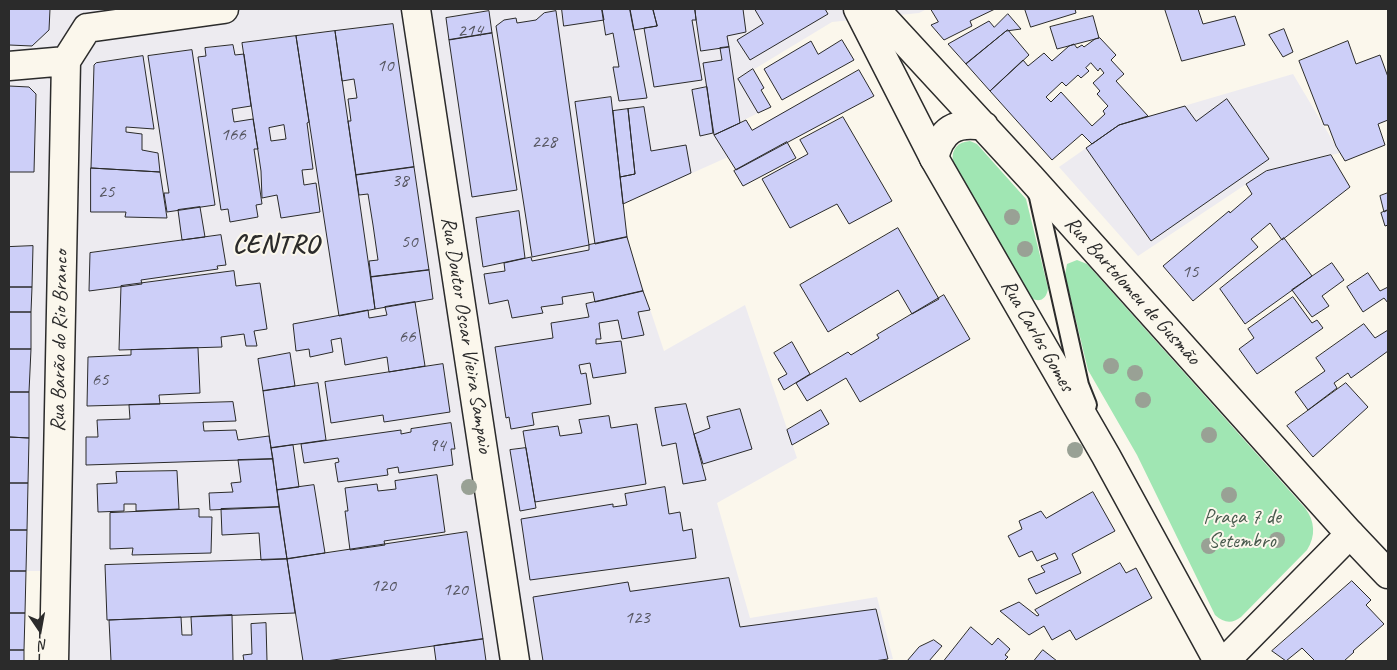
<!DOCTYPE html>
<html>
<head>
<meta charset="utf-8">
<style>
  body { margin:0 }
  #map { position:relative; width:1397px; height:670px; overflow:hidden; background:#fbf7ec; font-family:Caveat,sans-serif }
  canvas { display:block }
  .frame { position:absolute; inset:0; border:10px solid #2b2b2b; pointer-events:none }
  .north { position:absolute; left:15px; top:605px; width:50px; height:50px; -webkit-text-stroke:4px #fbf7ec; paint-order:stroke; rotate:168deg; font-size:14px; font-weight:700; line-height:20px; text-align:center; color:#2b2b2b }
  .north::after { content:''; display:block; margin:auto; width:18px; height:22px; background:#2b2b2b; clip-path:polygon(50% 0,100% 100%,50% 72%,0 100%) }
</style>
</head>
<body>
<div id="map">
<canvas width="1397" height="670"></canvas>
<div class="frame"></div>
<div class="north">N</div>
</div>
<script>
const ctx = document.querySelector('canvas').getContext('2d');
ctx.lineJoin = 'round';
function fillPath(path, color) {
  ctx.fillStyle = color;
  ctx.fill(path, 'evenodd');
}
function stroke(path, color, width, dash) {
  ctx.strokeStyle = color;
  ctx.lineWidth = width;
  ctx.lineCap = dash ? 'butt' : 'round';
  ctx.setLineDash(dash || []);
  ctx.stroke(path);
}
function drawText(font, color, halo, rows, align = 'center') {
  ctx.font = font + ' Caveat,sans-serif';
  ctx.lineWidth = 4;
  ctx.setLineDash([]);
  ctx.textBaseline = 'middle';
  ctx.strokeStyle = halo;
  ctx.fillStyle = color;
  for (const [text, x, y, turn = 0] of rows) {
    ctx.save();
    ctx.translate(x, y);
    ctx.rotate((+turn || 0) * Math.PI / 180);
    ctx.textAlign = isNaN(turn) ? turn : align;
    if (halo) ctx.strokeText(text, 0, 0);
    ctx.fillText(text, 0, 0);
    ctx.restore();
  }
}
const built = new Path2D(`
  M9,9H927L919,13L832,22L738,79L758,113L714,135L728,157L623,204L628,243L664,351L745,305L797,458L717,503L750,618L877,597L893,659L874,661H53L55,571H9Z
  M1293,74L1340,153L1266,171L1138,256L1059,167L1119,125Z`);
const green = new Path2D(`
  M970,141L977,144L1026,199L1048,288C1047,299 1039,304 1030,297L953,161C951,149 958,142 970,141Z
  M1077,260L1087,264L1305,508C1315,521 1316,536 1307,550L1241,617C1232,624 1224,623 1215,615L1137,455L1088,370L1065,275L1067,264Z`);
const building = new Path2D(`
  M9,9H50L49,30L32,46L9,45Z
  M562,9H602L604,20L564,26Z
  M602,9H630L647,98L619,101L613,67H619L613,33L606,35Z
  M630,9H653L657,26L634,30Z
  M653,9H695L696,20H692L702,80L654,87L644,28L657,26Z
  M695,9H743L746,32L727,36L729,47L701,51Z
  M755,9H825L828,14L750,60L737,40L763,24Z
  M931,9H995L970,21L972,26L944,40L931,25L938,22Z
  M1025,9H1075L1076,13L1031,27Z
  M1165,9H1198L1203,24L1235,16L1245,45L1182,61Z
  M489,11L492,33L449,40L446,18Z
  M556,11L589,245L532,257L496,26L504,20L516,18L517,23L536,20L544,13Z
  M1008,14L1021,29L1006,31L966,64L948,44L989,21L994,27Z
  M1093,16L1099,38L1057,49L1050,27Z
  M393,24L414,167L356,175L348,121H351L348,99L357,98L354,79L342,81L335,31Z
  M1284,29L1293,52L1283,57L1269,35Z
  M1008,30L1029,55L990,91L966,64Z
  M335,31L375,309L339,316L296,36Z
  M492,33L517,190L472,197L449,40Z
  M296,36L309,122L307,123L313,169L302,170L304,185L316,183L320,212L281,218L277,195L262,198L261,171L242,43ZM284,125L286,139L271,141L269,128Z
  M1100,38L1116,55L1111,60L1124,74L1116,81L1148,116L1119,125L1092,144L1082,134L1052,160L990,91L1023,60L1028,66L1044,53L1052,61L1069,46L1074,44L1077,48L1082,45L1084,47L1095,39ZM1091,63L1098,71L1100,68L1104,73L1093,83L1100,91L1097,94L1108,106L1103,111L1105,114L1092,126L1061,92L1051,102L1046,97L1062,82L1066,86L1078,75L1081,78L1089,71L1086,68Z
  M842,40L854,60L782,100L764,69L811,41L818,54Z
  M1348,41L1356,64L1380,55L1388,77V120L1378,124L1385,145L1345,161L1336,146L1328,125H1324L1299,61Z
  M233,45L235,55L244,54L251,106L232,109L234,122L253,119L258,149H254L262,204L256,205L258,217L230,222L228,209L221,210L198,57L206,56L205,48Z
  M729,47L740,123L714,135L703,63L722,60L720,48Z
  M192,50L215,205L167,212L164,193H169L148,56Z
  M143,56L154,129L126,127V132L142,134V150L158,153L160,172L91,168L94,65L96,63Z
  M753,69L764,88L761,90L771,107L758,113L738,79Z
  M859,70L874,96L736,170L714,135L746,120L752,130Z
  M9,86L29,87L36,94L34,172H9Z
  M707,87L713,133L700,136L692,90Z
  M611,97L627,237L595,244L575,102Z
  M1227,99L1269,159L1151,241L1086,148L1119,125L1185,106L1196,121Z
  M644,107L651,151L686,145L691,173L623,204L620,177L635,174L628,109Z
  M628,109L635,174L620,177L613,111Z
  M843,117L892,201L849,224L837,204L790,228L762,179L808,154L800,140Z
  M787,142L796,158L743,186L734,171Z
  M1331,155L1350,187L1282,240L1270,223L1251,239L1258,247L1193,301L1163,266L1229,211L1230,213L1252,194L1246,184L1266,171Z
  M414,167L429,270L371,277L369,261L378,260L373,225L368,194L359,195L356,175Z
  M91,168L160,172L167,218L125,217L126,212H91Z
  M1388,193V210L1384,212L1380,196Z
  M200,207L205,237L182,240L178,210Z
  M1388,210V225L1385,226L1381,213Z
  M519,211L525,258L483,267L476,218Z
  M898,228L939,299L912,314L898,290L828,332L800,285Z
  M221,235L226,265L217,266L218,269L141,280L142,284L89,291L90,253Z
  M627,237L643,291L595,302L593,292L562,297L563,304L541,307L543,313L512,318L508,300L489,304L484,274L505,271L504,263L531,257L532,261L589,250V245Z
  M1284,238L1312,276L1245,324L1220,289Z
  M33,246L32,287H9V247Z
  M1332,263L1344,280L1322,296L1329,306L1312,317L1292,290Z
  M429,270L433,299L375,309L371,277Z
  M234,271L236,286L260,283L267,329L254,331L257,346H246L244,334L221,337L222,347L119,350L121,286Z
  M1368,273L1380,291L1388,287V303L1384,298L1363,312L1347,287Z
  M9,287H32L31,312H9Z
  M643,291L650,310L638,312L644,335L622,339L618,320L599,323L601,339H596V344L621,341L626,373L593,378L590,363L579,365L581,374L586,373L591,404L532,413L534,425L511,429L509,417L506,418L495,347L553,338L551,323L589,317L586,304Z
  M944,295L970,339L860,402L846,378L807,401L796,383L848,352L851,355L879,338L877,335Z
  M1293,297L1312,323L1317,320L1323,328L1257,374L1239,349L1254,338L1248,329Z
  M415,302L425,366L389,372L387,357L345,365L341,338L331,340L333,352L310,357L309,349L296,351L293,324L368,310L369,318L387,315L385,307Z
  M9,312H31V349H9Z
  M1364,324L1375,338L1388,330V351L1351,378L1348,373L1334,383L1337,388L1308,410L1295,392L1325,371L1316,358Z
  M792,342L810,374L784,390L778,379L787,374L774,353Z
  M198,348L200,393L159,395L160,404L87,406L88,357L131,355V350Z
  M9,349H31L29,392H9Z
  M290,353L295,386L263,391L258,359Z
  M443,364L450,412L384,422L383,415L331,423L325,382Z
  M318,383L326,440L271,448L263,391Z
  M1346,383L1368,407L1313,457L1287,426Z
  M9,392H29V438L9,437Z
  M233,402L236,421L203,422L204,431L236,430L238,440L269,436L273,459L86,465V437H98L97,420L130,419L129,405Z
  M686,404L706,480L683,484L676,443L662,446L655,408Z
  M740,409L752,449L703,464L694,434L710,428L707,417Z
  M821,410L829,424L792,445L787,430Z
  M609,416L611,428L637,424L646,484L535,502L523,431L558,426L560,436L582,433L579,420Z
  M451,423L455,449H451L453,465L399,473L398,467L387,469L388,475L338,482L335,463L339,462L338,458L304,463L301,444L401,430V434L411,432V429Z
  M9,437L29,438L28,483H9Z
  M293,445L299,487L277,490L271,448Z
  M526,448L536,508L520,511L510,450Z
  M273,459L279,507L210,510L209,493L233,492L231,483L241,482L238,460Z
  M177,471L179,509L136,511V504H124V511L98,512L97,484L117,483L116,472Z
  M437,475L445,532L384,541L385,545L350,550L345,511H348L345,488L377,484L378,491L396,489L395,481Z
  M9,483H28L27,530H9Z
  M314,485L325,553L287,559L277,490Z
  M665,487L669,514L680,512L683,531L692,529L696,558L530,580L521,519L613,504V507L627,505L625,494Z
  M1093,492L1115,531L1072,554L1081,573L1036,594L1028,579L1045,572L1041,566L1058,559L1055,553L1037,561L1032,551L1019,557L1008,536L1022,529L1019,521L1041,511L1046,518Z
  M279,507L287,559L261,560L259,533L222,535L221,509Z
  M199,509V517H212L211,553L132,555L133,548L110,549V513Z
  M9,530H27L26,571H9Z
  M467,532L483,639L326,661H303L287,559Z
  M287,559L295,613L107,620L105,565Z
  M1120,563L1126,573L1136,568L1152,598L1076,640L1070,630L1052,640L1044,626L1029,635L1000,611L1019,602L1037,616L1039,615L1035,610Z
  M9,571H26L25,613H9Z
  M729,578L740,627L876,609L888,659L874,661H543L533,597L628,582L630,591Z
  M1352,581L1371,600L1366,605L1384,624L1353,651L1354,652L1344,661H1315L1302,648L1286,661L1272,651Z
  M9,613H25L24,650H9Z
  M232,615L233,661H111L109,620L181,617L182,635H192L191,617Z
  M266,623L267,661H244L243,655L252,654L251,624Z
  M971,627L992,645L998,638L1010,649L1005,655L1008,657L1004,661H944Z
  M483,639L486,661H436L434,646Z
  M934,640L942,646L929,661H907L919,647Z
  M9,650H24V661H9Z
  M1043,650L1057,661H1034Z`);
const lane = new Path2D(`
  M1035,189L1038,197L1080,385L1088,405`);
const street = new Path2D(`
  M858,9L934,158L1106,456L1218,661
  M1350,534L1388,574`);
const secondary = new Path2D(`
  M416,9L515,661
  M875,9L1030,177L1350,534L1225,661
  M87,28L224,9
  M9,66L66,61
  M934,158C941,130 955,121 984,126
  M54,661L66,61L87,28`);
const trees = [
  [1012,217],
  [1025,249],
  [1111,366],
  [1135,373],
  [1143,400],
  [1209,435],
  [1075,450],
  [469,487],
  [1229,495],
  [1277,540],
  [1209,546]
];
const numberNames = [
  ["214",470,31],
  ["10",385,66],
  ["166",233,135],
  ["228",544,142],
  ["38",400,181],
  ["25",106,192],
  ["50",409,242],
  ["15",1190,272],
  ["66",407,337],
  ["65",100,380],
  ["94",437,446],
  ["120",383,586],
  ["120",455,590],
  ["123",637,618]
];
const streetNames = [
  ["Rua Bartolomeu de Gusmão",1132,291,48],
  ["Rua Doutor Oscar Vieira Sampaio",466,335,81],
  ["Rua Carlos Gomes",1037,336,60],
  ["Rua Barão do Rio Branco",60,341,-89]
];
const parkNames = [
  ["Praça 7 de",1242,517],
  ["Setembro",1242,541]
];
const districtNames = [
  ["CENTRO",276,245]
];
fillPath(built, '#edebf0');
fillPath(green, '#a0e6b3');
fillPath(building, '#cdcff8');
stroke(building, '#2b2b2b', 1);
stroke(lane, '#2b2b2b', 20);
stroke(street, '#2b2b2b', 31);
stroke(secondary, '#2b2b2b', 31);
stroke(lane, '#fbf7ec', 16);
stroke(street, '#fbf7ec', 28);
stroke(secondary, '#fbf7ec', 28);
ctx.fillStyle = '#99a195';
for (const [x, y] of trees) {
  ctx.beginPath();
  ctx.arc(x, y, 8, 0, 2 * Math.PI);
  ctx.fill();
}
drawText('19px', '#54545e', null, numberNames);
drawText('21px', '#2b2b2b', '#fbf7ec', streetNames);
drawText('21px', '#485a4d', '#fbf7ec', parkNames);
ctx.letterSpacing = '1px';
drawText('bold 26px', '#2b2b2b', '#fbf7ec', districtNames);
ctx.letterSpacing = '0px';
</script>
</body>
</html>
